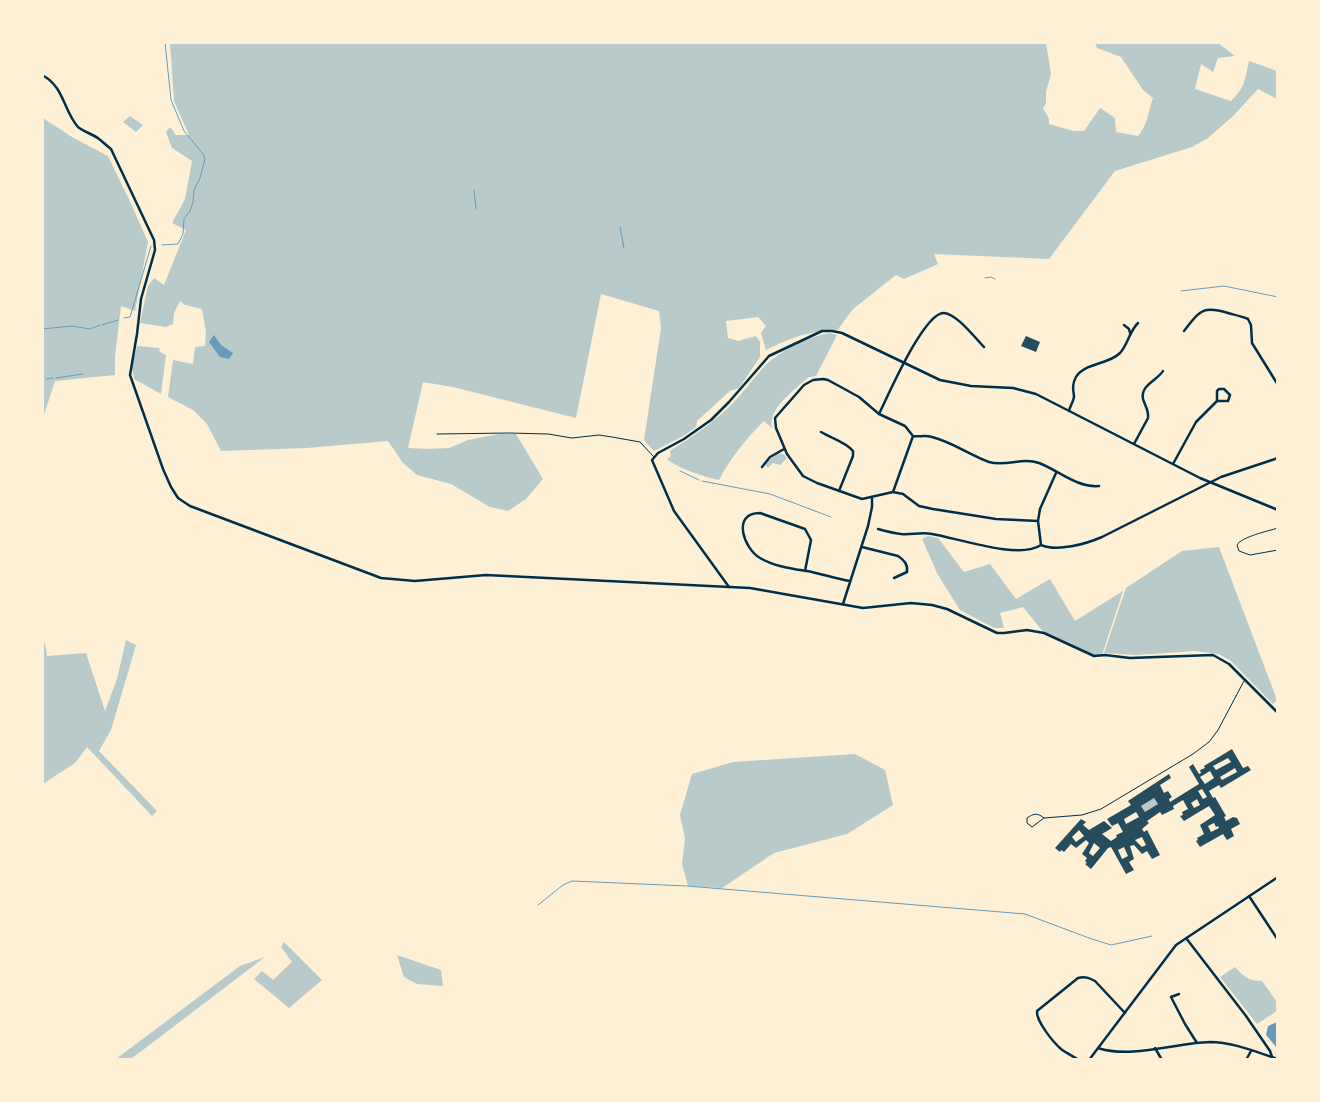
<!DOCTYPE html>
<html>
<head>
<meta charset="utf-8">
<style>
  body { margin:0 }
  #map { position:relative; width:1320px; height:1102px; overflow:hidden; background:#fdf0d5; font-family:Rubik,sans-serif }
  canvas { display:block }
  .frame { position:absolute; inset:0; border:44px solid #fdf0d5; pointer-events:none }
</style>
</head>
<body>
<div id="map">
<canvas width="1320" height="1102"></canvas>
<div class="frame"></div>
</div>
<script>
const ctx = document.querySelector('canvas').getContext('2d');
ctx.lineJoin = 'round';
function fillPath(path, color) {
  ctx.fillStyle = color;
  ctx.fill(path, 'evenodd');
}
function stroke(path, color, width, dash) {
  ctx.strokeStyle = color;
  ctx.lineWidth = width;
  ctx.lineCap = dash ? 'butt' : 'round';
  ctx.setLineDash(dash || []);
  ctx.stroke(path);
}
const green = new Path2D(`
  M170,43H1046L1051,74L1046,92V104L1043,108L1049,119V124L1074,131H1084L1100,108L1115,118L1116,132L1138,136C1148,125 1148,111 1153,98L1143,90L1121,57L1097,48L1095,43H1218L1235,56L1218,58L1213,72L1201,64L1195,89L1231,101C1245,88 1245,79 1249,61L1277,71V99L1258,89L1233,116L1208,138L1192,147L1115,171L1049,259L934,254L938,264L904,279L896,275L853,309L836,332C811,329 788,339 766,350L761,333L766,326L758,317L726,321L728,338L738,341L756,336L760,342V357L739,388L730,391L697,421L696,427L685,435L654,451L644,440L661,328L659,311L601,294L576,418L453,387L423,382L408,448L427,449L449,448L468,440L499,434H516L543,479L526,499L508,511L490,507L451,484L417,475L403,463L388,441L307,448L221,451L207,424L193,410L168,397L173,360L193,364L195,347L205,346L206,332L202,309L185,305L180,301L174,313L173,324L166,327L140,323L148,286L154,278L164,285L186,230L172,223L185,199L192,161L172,148L166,132L170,127L176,135H189L174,101Z
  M130,116L143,125L136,132L123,122Z
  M43,118L72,137L108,156L133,208L148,242L135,311L121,306L115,356V375L55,381L43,418Z
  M830,333L837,335L816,376L809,377L804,381C791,393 768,409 772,428L764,421C746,439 731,457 719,480C707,478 675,467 667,459L671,456L670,451C690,438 710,425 728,408C741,396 751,381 763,368C777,352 809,336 830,333Z
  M137,346L159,348L160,352L166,355L161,394L134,379L132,367Z
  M778,453L783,454L787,458L780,465L773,463L768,468L765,464Z
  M928,536L938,538L964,572L990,564L1016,599L1050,579L1075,621L1123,591L1102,655L1094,656L1044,633L1023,607L1000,613L1004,628H994L960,610L938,575L922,539Z
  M1219,547L1277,700L1273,704L1231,661L1219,654L1195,651L1136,655L1104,653L1126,588L1182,551Z
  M126,640L136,645L111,730L99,751L157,811L152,816L87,747L75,763L43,784V644L45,643L47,656L86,653L105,711L117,679Z
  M855,754L885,770L893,805L847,834L774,853L722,888L688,886L682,864L685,838L680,815L692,774L733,762Z
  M1154,798L1158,804L1145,812L1141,806Z
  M284,942L322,980L289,1008L254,979L262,971L273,980L292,962L281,947Z
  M397,955L441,970L443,986L417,984L404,977Z
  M265,957L131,1059H116L240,966Z
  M1235,967C1244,977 1249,981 1262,981L1277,1002V1011L1257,1024L1220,977Z`);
const water = new Path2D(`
  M214,335L221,345L233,353L229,359L220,357L209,342Z
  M1277,1022H1278L1277,1048L1266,1035L1268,1026Z`);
const stream = new Path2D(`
  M474,190L476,209
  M620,227L624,248
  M162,245L178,244L183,234L184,219L190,211L193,202L194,190L200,178L205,159L203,154L184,131L171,100L165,42
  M985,278L991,277L995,279
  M1181,291L1224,286L1278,297
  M124,318L130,317L151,246
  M102,325L118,320
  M42,329L72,326L90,329L100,325
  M56,378L83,374
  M46,379L53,378
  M680,471L699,480
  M702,481L770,494L831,517
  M538,905L563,885L572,881L687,886L1025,914L1089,938L1111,945L1152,936`);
const building = new Path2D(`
  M1026,336L1040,342L1036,352L1021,346Z
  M1232,749L1243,768L1248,766L1251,770L1221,788L1219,785L1209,791L1213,798L1215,797L1226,816L1224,817L1226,821L1233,817L1237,818L1240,824L1231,829L1234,836L1227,840L1223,834L1200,847L1196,841L1198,840L1197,838L1204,834L1200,825L1215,815L1209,806L1184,821L1180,816L1183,815L1182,812L1188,809L1183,800L1173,806L1174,809L1162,815L1160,812L1147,821L1149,823L1142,829L1144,832L1147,830L1160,855L1152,859L1147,851L1142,854L1134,845L1130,846L1134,859L1129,862L1134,870L1126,874L1111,847L1108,848L1091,869L1085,864L1087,863L1085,861L1087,858L1082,854L1089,843L1086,840L1076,848L1071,844L1064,852L1061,850L1060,852L1055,848L1081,819L1086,822L1083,825L1089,830L1104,821L1112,828L1102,834L1111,841L1117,837L1116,835L1123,832L1118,823L1112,826L1107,819L1131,805L1128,801L1169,774L1171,778L1160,785L1164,793L1168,791L1172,797L1169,799L1170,802L1199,784L1189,767L1193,764L1199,774L1201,773L1200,770L1205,768L1204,766ZM1228,758L1231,762L1216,770L1213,766ZM1235,768L1237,772L1222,780L1220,777ZM1210,771L1214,778L1205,784L1200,777ZM1202,789L1207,797L1203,799L1198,791ZM1154,798L1158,804L1145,812L1141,806ZM1197,799L1200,805L1194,808L1191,803ZM1136,812L1139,817L1126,824L1124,819ZM1214,823L1216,827L1218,826L1219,828L1211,832L1208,826ZM1079,830L1084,836L1076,842L1072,837ZM1142,837L1146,845L1142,847L1135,840ZM1094,843L1100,848L1093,856L1089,853ZM1124,847L1128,856L1122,859L1118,850Z`);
const service = new Path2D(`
  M437,434L509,433L548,434L572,438L599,435L612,437L640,442L654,457
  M1278,528C1268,531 1241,537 1237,545L1239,551L1250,555L1278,550
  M1044,818C1038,813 1034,813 1027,818V823L1032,827L1044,818L1082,815L1101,809L1193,754L1209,742L1218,730L1244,681`);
const minor = new Path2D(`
  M1124,325L1129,329L1130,333
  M1184,331C1200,311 1202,305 1228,313C1235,315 1241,316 1248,319L1251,325L1252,343L1278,385
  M1069,411C1070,406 1074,401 1074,396C1073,389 1072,384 1076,377C1084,363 1108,365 1120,353C1128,344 1129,332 1138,323
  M879,414C888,396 924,312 944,313C957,314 975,338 984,347
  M821,432C831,438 846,442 853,451V456L839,491
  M1134,444L1148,418C1149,410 1145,406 1143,399C1140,385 1158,380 1163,371
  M1173,464L1196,422L1217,401H1228L1230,395L1224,389H1219L1217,391V401
  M762,467L770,457L784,449
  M893,492L913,436
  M1038,521L996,519L933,509L919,506L903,494L893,492L862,499L817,483L803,476L787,454L776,428L775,418L804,385L813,380L823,379L828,380L859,397L879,414L905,426L913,436C919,437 926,435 932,437C952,442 970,455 989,462C1006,467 1022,457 1039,463C1058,470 1077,488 1099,486
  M878,529C885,531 893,533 901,534C911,535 921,532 932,534C957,538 1019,560 1041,545C1057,552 1086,544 1102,537L1221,477L1278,458
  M1041,545L1038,521L1040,509L1056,473
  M862,547L898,556C904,560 908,564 907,572L894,578
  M805,571L811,540L805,529L760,513C731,513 744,549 760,558C775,567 795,569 812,572C825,575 838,579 850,581
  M729,587L674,511L652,460L658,453L684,439L711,420L729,402L769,356L822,331H832L842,333L940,380L971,386L1013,388L1036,394L1200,478L1278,510
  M843,604L868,526L872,507V498
  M1249,896L1278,940
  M1186,938L1246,1016L1270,1051L1272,1057
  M1179,994L1171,997L1185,1024L1197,1043
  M1098,1048C1131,1059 1175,1043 1210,1042C1233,1042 1256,1052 1278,1059
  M1155,1048L1162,1060
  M1079,1060C1073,1056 1066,1053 1061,1049C1053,1042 1036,1021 1037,1011L1078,978C1085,976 1089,978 1095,981L1125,1013
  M1089,1060L1176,945L1278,877
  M1246,1060L1251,1051`);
const tertiary = new Path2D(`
  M42,75C64,86 64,112 78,127C84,132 93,134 99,139C103,142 107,146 111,149L154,240L155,250L141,299L137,334L130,375L163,469L171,487L178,498L190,506L381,578L415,581L486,575L750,588L863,608L911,603L932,605L947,609L997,633H1004L1027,630L1044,633L1094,656L1105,655L1130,658L1213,655L1229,664L1278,713`);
fillPath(green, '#b9caca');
fillPath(water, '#669bbc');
stroke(stream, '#669bbc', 1);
fillPath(building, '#264d5e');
stroke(service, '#003049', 1);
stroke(minor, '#003049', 2.5);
stroke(tertiary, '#003049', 2.5);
</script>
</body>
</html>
